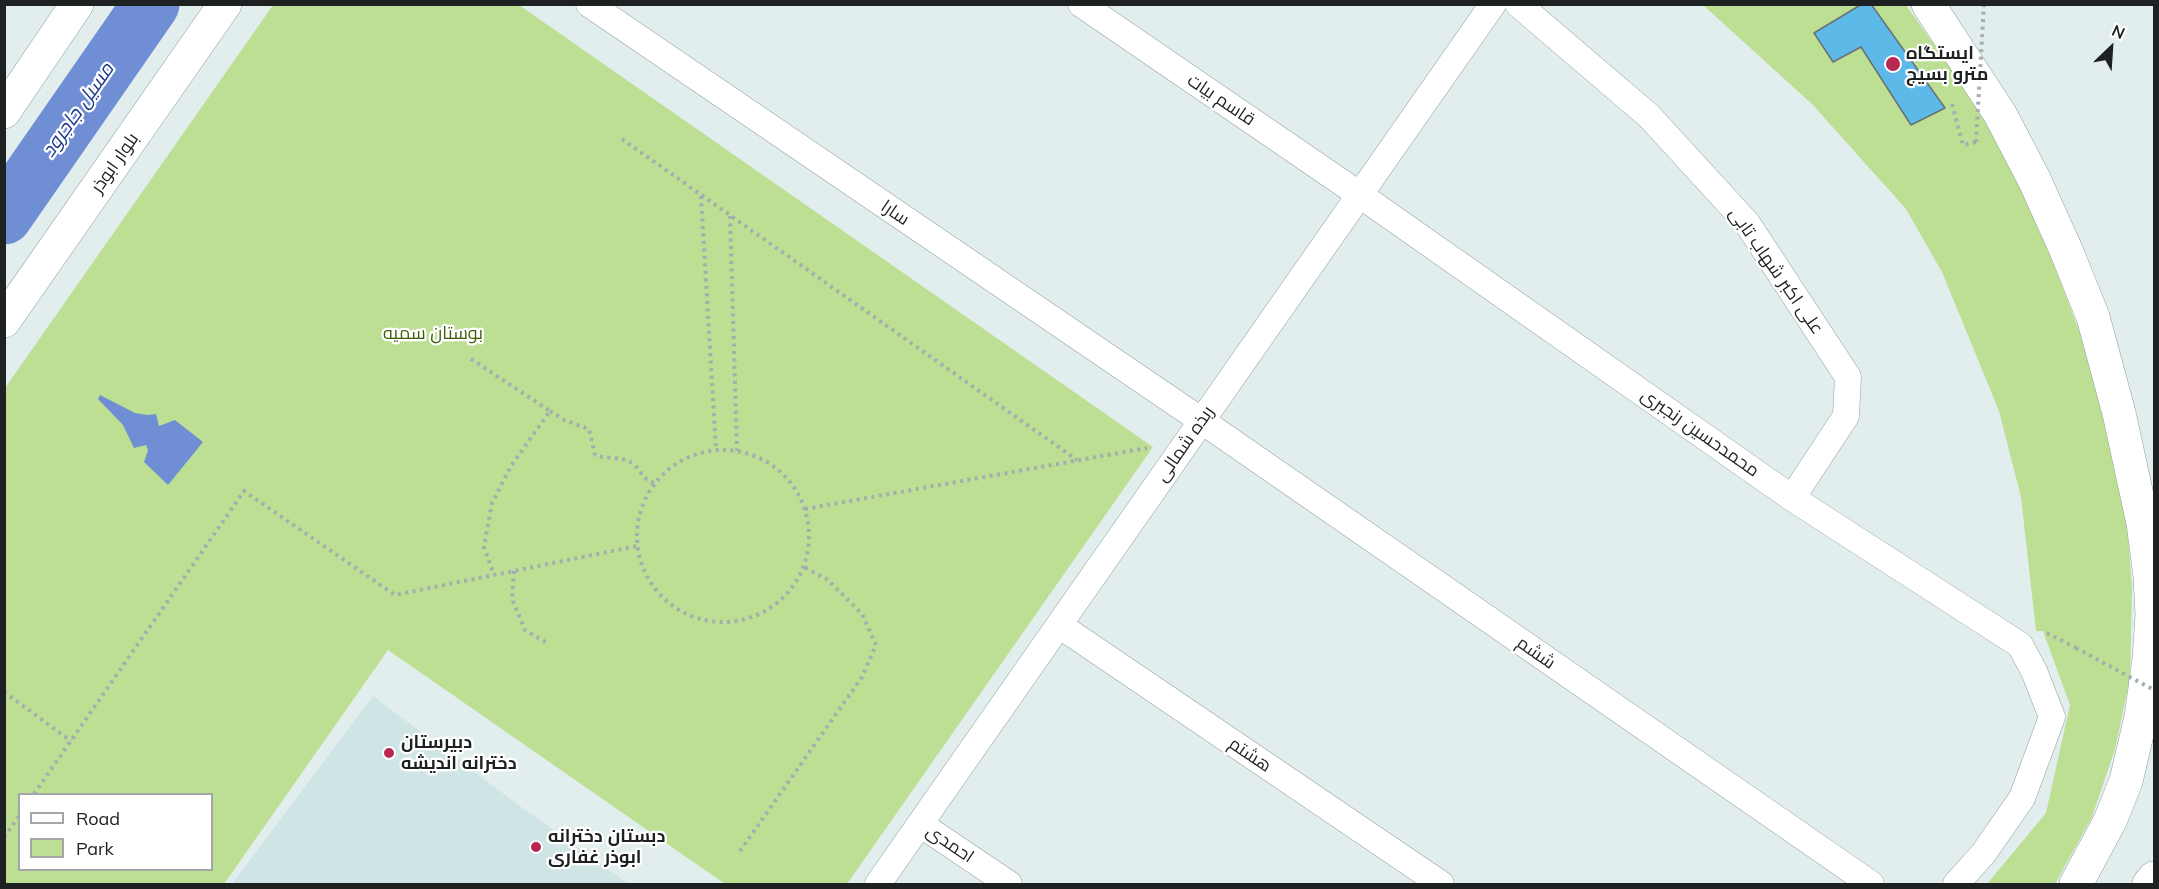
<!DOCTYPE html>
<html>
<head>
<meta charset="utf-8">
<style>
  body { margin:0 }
  #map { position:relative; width:2159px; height:889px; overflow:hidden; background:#e2eeee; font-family:Mulish,sans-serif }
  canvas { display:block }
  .frame { position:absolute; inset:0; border:6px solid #1d2121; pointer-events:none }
  .legend { position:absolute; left:18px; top:793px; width:195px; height:78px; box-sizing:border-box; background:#fff; border:2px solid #a5a6a6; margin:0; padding:8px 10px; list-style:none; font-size:18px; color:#1d2121 }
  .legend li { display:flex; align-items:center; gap:12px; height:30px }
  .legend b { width:30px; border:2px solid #a5a6a6 }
  .north { position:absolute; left:2081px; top:18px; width:60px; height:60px; -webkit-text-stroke:4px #fff; paint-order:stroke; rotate:25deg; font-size:16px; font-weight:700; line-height:24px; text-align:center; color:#1d2121 }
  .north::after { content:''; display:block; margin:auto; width:21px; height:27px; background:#1d2121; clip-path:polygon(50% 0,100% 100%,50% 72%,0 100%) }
</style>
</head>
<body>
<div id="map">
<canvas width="2159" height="889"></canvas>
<div class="frame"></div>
<ul class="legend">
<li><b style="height:8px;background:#fff"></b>Road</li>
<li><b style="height:16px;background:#bcdf94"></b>Park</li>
</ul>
<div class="north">N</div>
</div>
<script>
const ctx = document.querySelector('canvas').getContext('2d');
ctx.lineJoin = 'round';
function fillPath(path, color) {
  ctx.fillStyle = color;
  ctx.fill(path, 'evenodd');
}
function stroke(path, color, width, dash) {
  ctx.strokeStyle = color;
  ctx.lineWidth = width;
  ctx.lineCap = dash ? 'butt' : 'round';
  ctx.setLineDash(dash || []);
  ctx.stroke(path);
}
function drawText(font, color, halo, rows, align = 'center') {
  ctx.font = font + ' Mulish,Cairo,sans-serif';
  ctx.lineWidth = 4.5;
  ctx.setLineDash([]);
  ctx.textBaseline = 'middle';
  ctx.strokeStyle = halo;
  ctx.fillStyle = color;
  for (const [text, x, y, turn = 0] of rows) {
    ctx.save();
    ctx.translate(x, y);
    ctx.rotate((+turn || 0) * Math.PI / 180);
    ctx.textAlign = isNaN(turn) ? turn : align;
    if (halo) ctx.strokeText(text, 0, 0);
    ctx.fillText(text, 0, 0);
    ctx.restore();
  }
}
const built = new Path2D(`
  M373,696L524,809L629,884H232Z`);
const green = new Path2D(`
  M273,5H519L1153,447L847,884H725L388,650L224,884H5V388ZM20,794H212V870H20Z
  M1703,5H1906L1991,126L2029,199L2089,357L2127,524L2132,588L2130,678L2115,749L2092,817L2055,884H1987L2046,813L2070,705L2043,631H2036L2021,497L1999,411L1942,272L1906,209L1813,105Z`);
const water = new Path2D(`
  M100,395L135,413L147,415L156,414L159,426L175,420L203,442L168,485L144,462L148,450L146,445L134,448L123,425L98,399Z`);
const river = new Path2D(`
  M4,216L151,4`);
const building = new Path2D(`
  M1862,4H1871L1945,108L1911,125L1861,47L1833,62L1814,33Z`);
const path = new Path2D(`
  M1952,104L1963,145L1976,142
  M622,139L1077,460
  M701,196L716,450
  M730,216L737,451
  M471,359L550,411L511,466L492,503L484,547L494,575
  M550,411L564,420L589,429L595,455C608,460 621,455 633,464C642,471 643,481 655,483
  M637 536a86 86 0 1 1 172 0a86 86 0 1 1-172 0Z
  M805,509L1147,448
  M514,571L512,599L525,630L549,644
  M2047,633L2076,648
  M4,692L71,741
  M34,794L244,491L395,595L637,546
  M4,837L20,815
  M740,851L862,677L876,645L862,614L828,580L804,567`);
const street = new Path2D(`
  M589,4L1202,421L1871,884
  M1081,4L1360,195L1792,498L2020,645L2034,671L2052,717L2022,798L1983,854L1956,884
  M1518,4L1649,116L1747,223L1848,377L1846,416L1792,498
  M1059,625L1441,884
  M920,824L1009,884
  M878,884L1493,4`);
const secondary = new Path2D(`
  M4,112L77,4
  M4,321L225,4`);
const highway = new Path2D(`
  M1928,4L2000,114L2034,179L2066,250L2093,317L2119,413L2143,523L2150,576L2152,615L2149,659L2141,717L2126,781L2110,821L2076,884
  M2149,884L2154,878`);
const pathBridge = new Path2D(`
  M1976,142L1984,4
  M2076,648L2154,690`);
const markers = [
  [1893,64,8,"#b72752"],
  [389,753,6,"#b72752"],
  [536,847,6,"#b72752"]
];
const poiNames = [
  ["ایستگاه",1906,54],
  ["مترو بسیج",1906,75],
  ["دبیرستان",401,743],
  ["دخترانه اندیشه",401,764],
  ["دبستان دخترانه",548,837],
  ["ابوذر غفاری",548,858]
];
const streetNames = [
  ["قاسم بیات",1221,100,34],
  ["بلوار ابوذر",115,163,-55],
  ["سارا",895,213,34],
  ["علی اکبر شهاب تابی",1776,271,55],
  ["محمدحسین رنجبری",1700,433,35],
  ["ربذه شمالی",1185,444,-55],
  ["ششم",1536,653,35],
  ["هشتم",1250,755,34],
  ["احمدی",950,844,34]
];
const parkNames = [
  ["بوستان سمیه",433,334]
];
const waterNames = [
  ["مسیل جاجرود",78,110,-55]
];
fillPath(built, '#cfe5e5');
fillPath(green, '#bcdf94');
fillPath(water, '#708ed3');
stroke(river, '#708ed3', 57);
fillPath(building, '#5dbae8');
stroke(building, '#687176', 1.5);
stroke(street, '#949f9f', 27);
stroke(secondary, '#949f9f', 34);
stroke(highway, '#949f9f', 34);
stroke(path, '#a5aeae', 4, [3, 4.5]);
stroke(street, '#fff', 26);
stroke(secondary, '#fff', 33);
stroke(highway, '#fff', 33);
stroke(pathBridge, '#a5aeae', 4, [3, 4.5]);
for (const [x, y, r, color] of markers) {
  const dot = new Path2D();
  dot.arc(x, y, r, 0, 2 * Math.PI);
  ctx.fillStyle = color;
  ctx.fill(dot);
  stroke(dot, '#fff', 2);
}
drawText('bold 18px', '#1d2121', '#fff', poiNames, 'left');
drawText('18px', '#1d2121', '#fff', streetNames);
drawText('18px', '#405e09', '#fff', parkNames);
drawText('italic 20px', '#1e388a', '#fff', waterNames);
</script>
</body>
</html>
